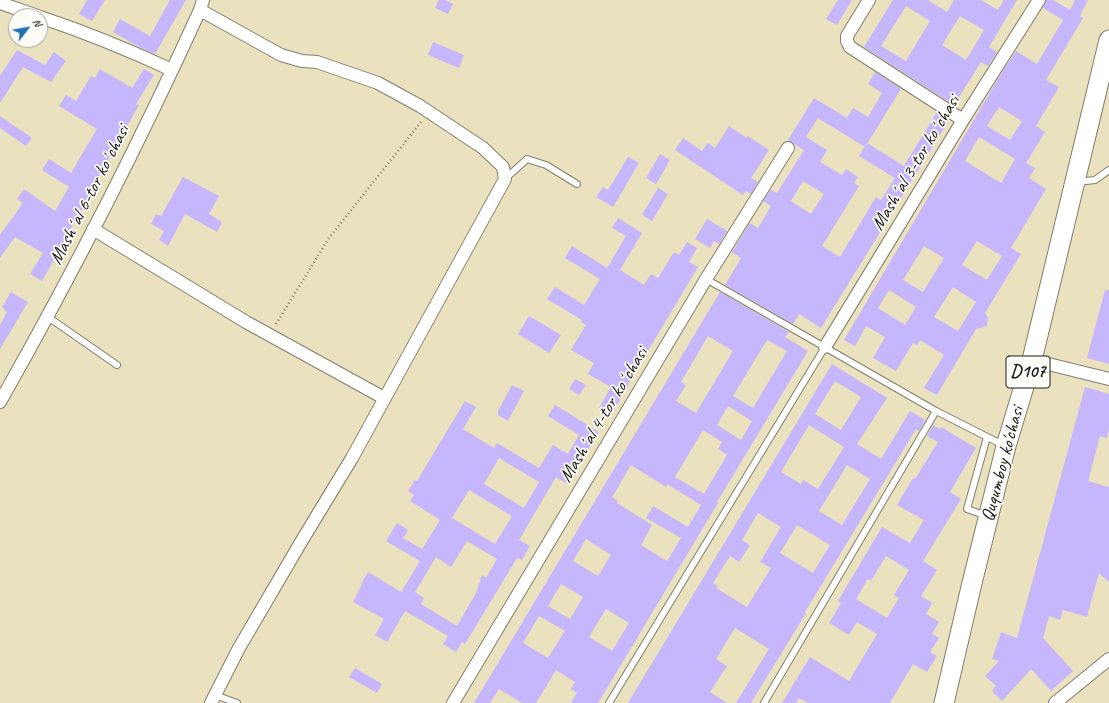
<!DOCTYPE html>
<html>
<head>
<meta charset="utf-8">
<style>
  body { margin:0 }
  #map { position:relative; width:1109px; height:703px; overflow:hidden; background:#eae1be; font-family:Caveat,sans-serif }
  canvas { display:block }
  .north { position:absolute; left:8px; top:8px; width:40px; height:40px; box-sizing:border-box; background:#fdfcf7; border:1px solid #a3a29f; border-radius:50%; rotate:59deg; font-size:11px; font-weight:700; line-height:16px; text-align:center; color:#1c1c1c }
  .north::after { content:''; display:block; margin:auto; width:14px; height:18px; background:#1f6fb2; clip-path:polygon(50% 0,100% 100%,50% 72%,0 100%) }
</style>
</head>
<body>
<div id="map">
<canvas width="1109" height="703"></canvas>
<div class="north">N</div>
</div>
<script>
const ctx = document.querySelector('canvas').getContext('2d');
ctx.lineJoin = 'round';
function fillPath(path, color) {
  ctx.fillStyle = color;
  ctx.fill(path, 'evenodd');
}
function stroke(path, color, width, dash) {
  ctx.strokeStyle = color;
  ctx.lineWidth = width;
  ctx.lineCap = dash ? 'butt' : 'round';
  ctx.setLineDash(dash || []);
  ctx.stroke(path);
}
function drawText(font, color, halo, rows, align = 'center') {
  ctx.font = font + ' Caveat,sans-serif';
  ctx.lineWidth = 3.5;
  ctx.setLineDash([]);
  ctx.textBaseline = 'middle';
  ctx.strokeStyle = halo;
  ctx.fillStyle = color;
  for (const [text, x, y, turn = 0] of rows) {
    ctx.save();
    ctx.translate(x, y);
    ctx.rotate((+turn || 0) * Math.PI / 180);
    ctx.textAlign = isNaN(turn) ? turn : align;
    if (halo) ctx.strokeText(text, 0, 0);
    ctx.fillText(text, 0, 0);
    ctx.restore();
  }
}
const building = new Path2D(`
  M87,0H105L92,21L79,14Z
  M170,0H186L155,54L139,47L113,32L120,19L150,36Z
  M439,0H445L453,4L448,14L435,8Z
  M838,0H852L837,25L826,19Z
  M893,0H928L947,12L954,0H981L998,10L1004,0H1017L989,47L997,52L988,66L981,62L954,105L864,47ZM906,6L930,21L906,61L881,46ZM960,16L984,30L966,60L942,45Z
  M1046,0H1053L1070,10L1075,0H1088L1080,16L1083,18L1046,80L1059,87L1036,126L1045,132L1026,163L1035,168L1029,178L1046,189L1011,248L1021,254L985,313L988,318L987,325L984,327L976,329L937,395L924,388L944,355L920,340L917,345L913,343L896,371L873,358L885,337L866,326L855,346L844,340L1001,74L1016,51L1037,64L1063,20L1043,8ZM999,107L1022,121L1010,140L987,126ZM979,137L1015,159L1001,183L965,161ZM977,241L1002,256L987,280L962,265ZM924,246L944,258L923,292L903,280ZM953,287L976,302L958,331L934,317ZM889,290L916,307L905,325L878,308Z
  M433,42L464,55L459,68L428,55Z
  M17,50L45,65L54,52L66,61L51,82L23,67L0,103V76Z
  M100,69L132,88L144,69L154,75L136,104L139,105L93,186L95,187L59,249L60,250L42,281L30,274L43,253L15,237L0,258V235L23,203L17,199L24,189L55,211L69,187L42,170L49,159L71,173L97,129L59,106L66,95L76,101L91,76L95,78Z
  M875,72L901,89L865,147L818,118L806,137L827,150L820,162L842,175L846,169L858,177L854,183L859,186L822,246L840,257L876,197L881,200L895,178L859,156L867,143L904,166L937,112L947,118L945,121L948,122L821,328L799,314L793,324L725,285L741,258L732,252L750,223L758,228L771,206L763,201L771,190L777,193L804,150L788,140L814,98L847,118L853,108L868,117L882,93L868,84ZM803,181L824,194L811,214L791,201Z
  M0,116L32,138L26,146L0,128Z
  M729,126L747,138L748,136L769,150L751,178L758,182L751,194L746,191L743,195L675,150L683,138L702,151L708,143L715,148Z
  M660,154L670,160L656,184L646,178Z
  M628,157L639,163L613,207L596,197L603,187L608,190Z
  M183,177L219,196L209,214L222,222L217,232L185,214L168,246L159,240L164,231L151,224L156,214L161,216Z
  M658,188L668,194L652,221L642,215Z
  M618,218L642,233L620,270L644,285L651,274L658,278L674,252L679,255L687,242L697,248L689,262L698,267L628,384L629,385L611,415L599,408L611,387L588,374L594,363L571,350L586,325L581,322L582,320L547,299L555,287L584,305L600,279L565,258L572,246L607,268L626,236L612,228Z
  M707,219L727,231L719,244L714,241L710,248L695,239Z
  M1105,290H1109V364L1087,358Z
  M11,292L28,302L0,349V325L7,312L2,307Z
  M720,292L789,332L785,337L808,351L717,502L718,503L598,703H571L577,693L571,689L575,682L556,670L536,703H522L499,689L490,703H474ZM708,336L733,351L696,413L676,401L686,385L681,382ZM767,340L787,351L753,408L733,396ZM728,406L752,421L741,440L717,425ZM703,430L722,442L718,449L727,455L704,494L675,477ZM631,465L666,487L667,484L701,505L688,527L653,506L646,518L681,538L667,561L641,545L652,525L617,503L618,501L612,497ZM586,539L611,555L598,576L573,561ZM561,584L583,597L570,619L548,606ZM606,609L629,623L612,651L589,637ZM539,616L565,631L548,658L523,643Z
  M529,316L561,335L549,353L518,334Z
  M832,364L887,398L857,444L881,459L910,411L925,420L919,431L916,429L805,612L806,613L751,703H736L769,649L735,628L716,659L727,666L710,692L727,703H628ZM835,381L861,397L841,430L815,414ZM809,425L844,447L818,489L803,480L801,484L781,472ZM847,465L870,479L842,525L819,511ZM758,513L781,527L760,562L771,568L747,607L716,588L718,586L713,583L730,556L739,562L750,545L742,540ZM797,525L830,545L813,573L780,553Z
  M575,379L586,385L579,395L569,389Z
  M512,385L524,391L508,421L498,415V411Z
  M1085,387L1109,394V429L1107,438L1100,436L1088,481L1109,487V582L1099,573L1087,617L1063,610L1060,620L1049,616L1043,638L1073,671L1051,691L1031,669L1002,701L992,691L996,686L985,676L999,661L992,659L1001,632L1017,638Z
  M465,401L476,407L463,429L494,448L497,443L539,468L553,445L568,454L579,435L548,416L555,405L599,432L567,484L556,477L519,540L530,546L522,560L517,558L465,644L462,642L456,652L443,644L448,636L405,611L387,642L375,635L384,619L353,602L362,584H361L368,572L401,592L420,561L386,541L397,523L408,530L403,538L422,549L440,520L410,501L414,495L408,491L415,480L417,481ZM499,458L539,482L524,508L484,484ZM469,490L512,516L495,544L452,518ZM467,541L497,559L486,578L482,575L476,593L457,626L421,604L424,598L415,592L436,557L451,567Z
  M933,425L940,429L941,427L976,448L950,492L961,499L923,561L937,570L921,596L932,603L926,614L939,622L932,634L939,638L930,652L937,656L927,672L913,664L890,703H808L799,698L796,703H782L810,657L849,681L877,634L857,622L849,635L829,623L841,603L838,601L882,527L910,543L924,520L897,505L913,478L915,479L938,442L927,436ZM886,556L909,570L894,595L899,598L887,618L856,599L868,579L871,581Z
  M355,668L382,684L377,693L349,677Z`);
const path = new Path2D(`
  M276,324L329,238L421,122`);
const lane = new Path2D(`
  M505,179L527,159L546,165L577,184
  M1078,182L1095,180L1109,170
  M706,279L936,411L1003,445
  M48,317L117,365
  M987,437L967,509L987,516
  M215,695L237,703
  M609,703L825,347
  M764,703L936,411`);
const street = new Path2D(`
  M869,0L847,36V41L850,47L963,120
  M0,3L38,16
  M200,10L281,55L302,61L317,62L378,83L420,106L483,148L503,167L505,179L352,458L301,542L239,648L211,703
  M40,17C85,32 129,50 172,70
  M93,229L246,322L384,398
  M825,347L963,120L1039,0
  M1032,360L1109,379
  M0,402C72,275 139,144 200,10L203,0
  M453,703L706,279L788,148
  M1055,703L1109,659`);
const primary = new Path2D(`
  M944,703L972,583L1006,446L1032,360L1109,40`);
const shields = [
  [1028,372,44]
];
const shieldNames = [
  ["D107",1028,372]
];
const streetNames = [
  ["Mashʼal 3-tor koʼchasi",916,163,-59],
  ["Mashʼal 6-tor koʼchasi",90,195,-63],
  ["Mashʼal 4-tor koʼchasi",604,415,-59],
  ["Ququmboy ko'chasi",1003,464,-75]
];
fillPath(building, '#c6b6fc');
stroke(lane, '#837e6d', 8);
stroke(street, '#837e6d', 14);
stroke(primary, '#837e6d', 21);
stroke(path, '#837e6d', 2.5, [1, 3]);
stroke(lane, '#fff', 6);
stroke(street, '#fff', 12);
stroke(primary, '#fff', 19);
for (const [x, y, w] of shields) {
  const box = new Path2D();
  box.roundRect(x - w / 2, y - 16, w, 32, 3);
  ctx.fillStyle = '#fdfcf7';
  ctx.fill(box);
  stroke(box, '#1c1c1c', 1);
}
drawText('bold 18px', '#1c1c1c', null, shieldNames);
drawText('19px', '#1c1c1c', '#fdfcf7', streetNames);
</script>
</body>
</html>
